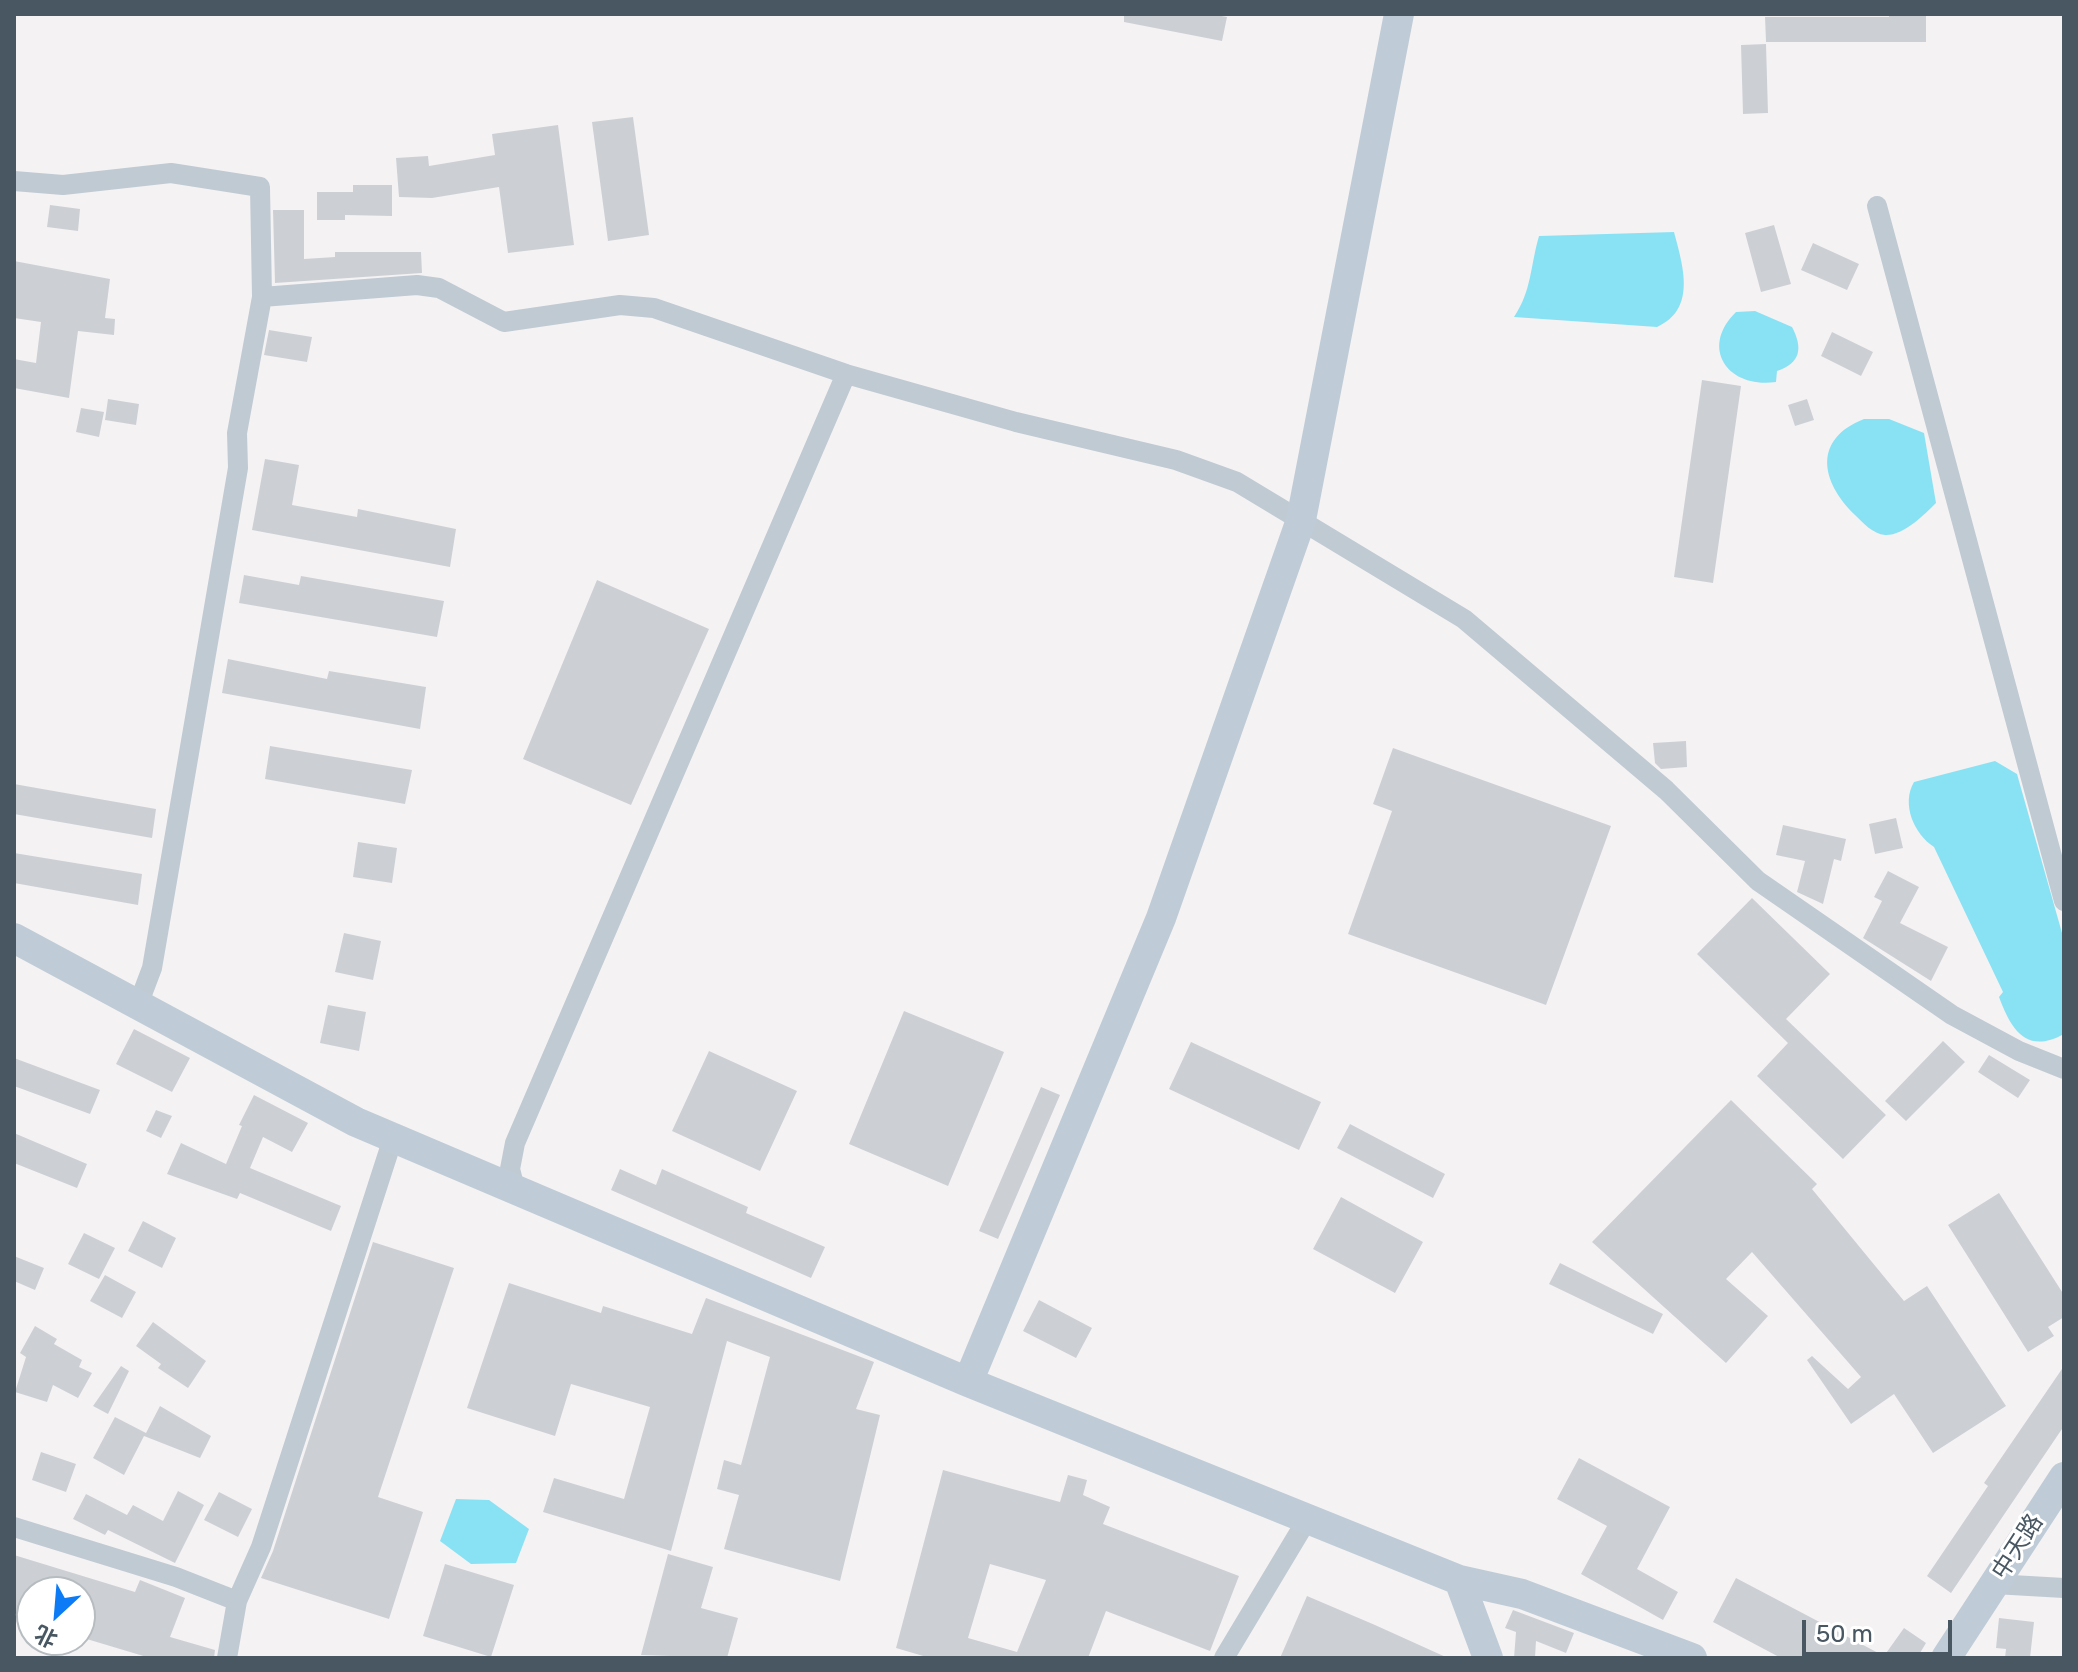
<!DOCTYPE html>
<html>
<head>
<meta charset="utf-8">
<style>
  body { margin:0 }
  #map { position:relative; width:2078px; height:1672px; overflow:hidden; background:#f5f2f3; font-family:Rubik,"Noto Sans SC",sans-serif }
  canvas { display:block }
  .frame { position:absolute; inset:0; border:16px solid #485762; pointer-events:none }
  .north { position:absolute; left:16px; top:1576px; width:80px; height:80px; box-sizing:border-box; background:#fff; border:2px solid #b6bcc0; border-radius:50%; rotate:206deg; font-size:22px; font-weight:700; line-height:32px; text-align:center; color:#485762 }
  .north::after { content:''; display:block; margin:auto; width:28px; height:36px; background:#0c7bf5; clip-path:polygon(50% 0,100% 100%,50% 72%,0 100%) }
  .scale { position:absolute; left:1802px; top:1620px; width:150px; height:36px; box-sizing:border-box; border:4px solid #485762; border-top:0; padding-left:10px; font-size:24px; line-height:28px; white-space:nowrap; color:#485762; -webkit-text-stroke:6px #fff; paint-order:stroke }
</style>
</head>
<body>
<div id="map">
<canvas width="2078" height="1672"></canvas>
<div class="frame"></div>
<div class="north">北</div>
<div class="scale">50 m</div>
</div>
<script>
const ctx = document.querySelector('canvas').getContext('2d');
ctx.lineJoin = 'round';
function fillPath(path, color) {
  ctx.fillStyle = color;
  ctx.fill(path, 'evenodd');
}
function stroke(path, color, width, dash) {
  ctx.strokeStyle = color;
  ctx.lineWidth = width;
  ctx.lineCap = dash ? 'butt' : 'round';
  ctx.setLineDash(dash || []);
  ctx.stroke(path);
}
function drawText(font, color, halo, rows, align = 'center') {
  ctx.font = font + ' Rubik,"Noto Sans SC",sans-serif';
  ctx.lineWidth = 6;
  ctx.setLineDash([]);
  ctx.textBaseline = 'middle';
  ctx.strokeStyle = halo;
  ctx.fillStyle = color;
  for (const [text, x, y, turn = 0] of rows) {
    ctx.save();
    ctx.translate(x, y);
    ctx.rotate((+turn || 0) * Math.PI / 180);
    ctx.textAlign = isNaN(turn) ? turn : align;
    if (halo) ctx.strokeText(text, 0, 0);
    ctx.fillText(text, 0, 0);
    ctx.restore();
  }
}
const water = new Path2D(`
  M1674,232C1683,266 1697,309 1657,327L1514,317C1532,290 1530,267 1539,236Z
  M1755,311L1792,327C1803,348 1801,363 1777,371L1776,382C1728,389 1699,348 1736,312Z
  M1864,419H1889L1924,433L1936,503C1924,515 1903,536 1885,535C1873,534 1863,523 1855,515C1820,481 1813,439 1864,419Z
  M1995,761L2017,774L2064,940V1034C2026,1055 2011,1029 1999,997L2003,992L1934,847C1914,834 1901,804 1914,782Z
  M456,1499L489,1500L529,1529L516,1563L471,1564L440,1541Z`);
const building = new Path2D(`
  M1124,14H1211L1227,17L1222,41L1124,22Z
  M1889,14H1926V42H1766L1765,17H1889Z
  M1766,44L1768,113L1743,114L1741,45Z
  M633,117L649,235L608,241L592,122Z
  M558,125L574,245L508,253L499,187L432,198L399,197L396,158L428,156L429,166L495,155L492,134Z
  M353,185H392V216L345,215V220H317V192H353Z
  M50,205L80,209L78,231L47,227Z
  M273,210H304V259L335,257V252H421L422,273L275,283Z
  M1774,225L1791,284L1761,292L1745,233Z
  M1813,243L1859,264L1847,290L1801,270Z
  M14,261L110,279L105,318L115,319L114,335L78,331L69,398L14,388V359L36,363L41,322L14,318Z
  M269,330L312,337L307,362L264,355Z
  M1832,332L1873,352L1861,376L1821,356Z
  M1702,380L1741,386L1713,583L1674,577Z
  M108,399L139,404L136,425L105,420Z
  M1807,399L1814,420L1795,426L1788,405Z
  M81,408L104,412L99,437L76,432Z
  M265,459L299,465L292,505L357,517L358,509L456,529L450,567L252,530Z
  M244,575L299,585L301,576L444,601L437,637L239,603Z
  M597,580L709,629L631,805L523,759Z
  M228,659L327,679L329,671L426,687L420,729L222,693Z
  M1686,741L1687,767L1661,769L1655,763L1653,743Z
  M270,746L412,770L405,804L265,779Z
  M1393,748L1611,826L1546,1005L1348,934L1392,811L1373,804Z
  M14,784L156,809L152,838L14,814Z
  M1896,818L1903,848L1875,854L1869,824Z
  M1783,825L1846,839L1841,861L1834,859L1823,904L1797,892L1805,861L1776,855Z
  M358,842L397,848L392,883L353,877Z
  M14,853L142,874L138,905L14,883Z
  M1888,871L1919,887L1900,923L1948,947L1931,981L1863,938L1882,901L1874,897Z
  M1752,898L1830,974L1786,1019L1886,1115L1843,1159L1757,1076L1788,1043L1697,954Z
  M344,933L381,941L373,980L335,972Z
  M328,1005L366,1012L359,1051L320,1043Z
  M904,1011L1004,1052L948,1186L849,1144Z
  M134,1029L190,1058L172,1092L116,1064Z
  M1943,1041L1965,1062L1906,1121L1885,1101Z
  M1191,1042L1321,1102L1299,1150L1169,1089Z
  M709,1051L797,1091L760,1171L672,1131Z
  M1989,1055L2030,1080L2018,1098L1978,1072Z
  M14,1058L100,1090L90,1114L14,1086Z
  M1041,1087L1060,1095L998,1239L979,1231Z
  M254,1095L308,1123L292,1152L263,1137L250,1168L341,1206L331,1231L240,1193L237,1199L167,1174L181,1143L226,1164L242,1126L239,1125Z
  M1731,1100L1817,1184L1812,1189L1904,1301L1927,1286L2006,1406L1933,1453L1894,1394L1851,1424L1807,1360L1812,1356L1848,1389L1861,1377L1752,1252L1726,1279L1768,1316L1726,1363L1592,1242Z
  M156,1110L172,1116L161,1138L146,1131Z
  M1350,1124L1445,1174L1433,1198L1337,1148Z
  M14,1133L87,1164L77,1188L14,1163Z
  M620,1169L656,1185L662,1169L748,1207L746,1213L825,1247L811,1278L611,1190Z
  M1999,1193L2064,1295V1317L2048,1327L2054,1336L2028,1352L1948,1225Z
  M1341,1197L1423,1242L1395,1293L1313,1249Z
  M143,1221L176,1238L162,1268L128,1251Z
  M84,1233L115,1248L99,1279L68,1264Z
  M373,1242L454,1268L378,1497L423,1512L389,1619L261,1578L273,1551Z
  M14,1256L44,1268L35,1290L14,1281Z
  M1560,1263L1663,1314L1653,1334L1549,1284Z
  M105,1275L136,1292L122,1318L90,1301Z
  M509,1283L601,1313L603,1306L692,1334L706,1298L874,1362L856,1409L880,1415L840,1581L724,1549L739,1495L717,1489L724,1460L741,1465L770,1357L727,1341L671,1551L543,1512L554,1478L624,1499L650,1407L571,1384L555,1436L467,1408Z
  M1039,1300L1092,1328L1076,1358L1023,1331Z
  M153,1322L206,1361L188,1388L158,1368L161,1364L136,1346Z
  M35,1326L57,1339L54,1344L82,1360L79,1367L92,1373L78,1398L53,1385L47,1402L15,1392L26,1357L20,1353Z
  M121,1366L129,1371L108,1414L93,1406Z
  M2064,1366V1426L1951,1593L1927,1576L1988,1486L1984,1483Z
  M160,1406L211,1436L200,1458L144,1436L124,1475L93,1458L115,1417L146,1433Z
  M41,1452L76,1464L66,1492L32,1480Z
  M1579,1458L1670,1507L1637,1569L1678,1592L1663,1620L1581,1574L1607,1526L1557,1499Z
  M943,1470L1060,1502L1068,1475L1087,1480L1083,1495L1110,1507L1103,1524L1239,1576L1210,1651L1106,1611L1088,1658H930L896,1648ZM990,1564L1046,1580L1017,1652L968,1638Z
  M178,1491L204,1505L175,1563L108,1530L105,1535L73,1519L86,1494L127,1515L133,1505L163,1521Z
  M219,1492L252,1509L238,1537L204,1520Z
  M668,1554L713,1567L701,1608L738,1618L727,1658L641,1655Z
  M14,1555L135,1592L140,1580L185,1598L170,1637L215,1650L214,1658H150L80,1637V1592H32V1622L14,1617Z
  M445,1564L514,1585L491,1657L423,1636Z
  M1736,1578L1884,1656L1904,1628L1926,1643L1917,1658H1781L1713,1622Z
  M1307,1596L1375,1625L1448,1658H1280Z
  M1513,1610L1574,1633L1566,1653L1536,1641L1535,1658H1514L1516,1632L1505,1628Z
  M1999,1618L2034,1622L2030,1658H2005L2006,1649L1996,1648Z`);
const street = new Path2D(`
  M14,181L63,185L171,173L260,187L262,297L237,433L238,468L152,968L138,1005
  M1877,206L2064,901
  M262,297L417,285L439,288L504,322L620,305L654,308L846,374L1016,422L1176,460L1237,482L1464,619L1666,790L1758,881L1952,1015L2019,1051L2064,1069
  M515,1189L510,1169L515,1143L846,374
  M14,1527L176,1577L237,1601
  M1994,1584L2064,1588
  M227,1658L237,1601L261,1547L393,1138
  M1224,1658L1308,1518`);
const secondary = new Path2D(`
  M14,938L356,1122L968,1382L1459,1580L1488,1658
  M968,1382L1161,918L1301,520L1399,14
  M1459,1580L1522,1594L1692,1658
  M1946,1658L2064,1477`);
const streetNames = [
  ["中天路",2018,1547,-57]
];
fillPath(water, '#89e2f4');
fillPath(building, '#ccd0d5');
stroke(street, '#c0cad3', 20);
stroke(secondary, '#bfccd7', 30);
drawText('24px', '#485762', '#fff', streetNames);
</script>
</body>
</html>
